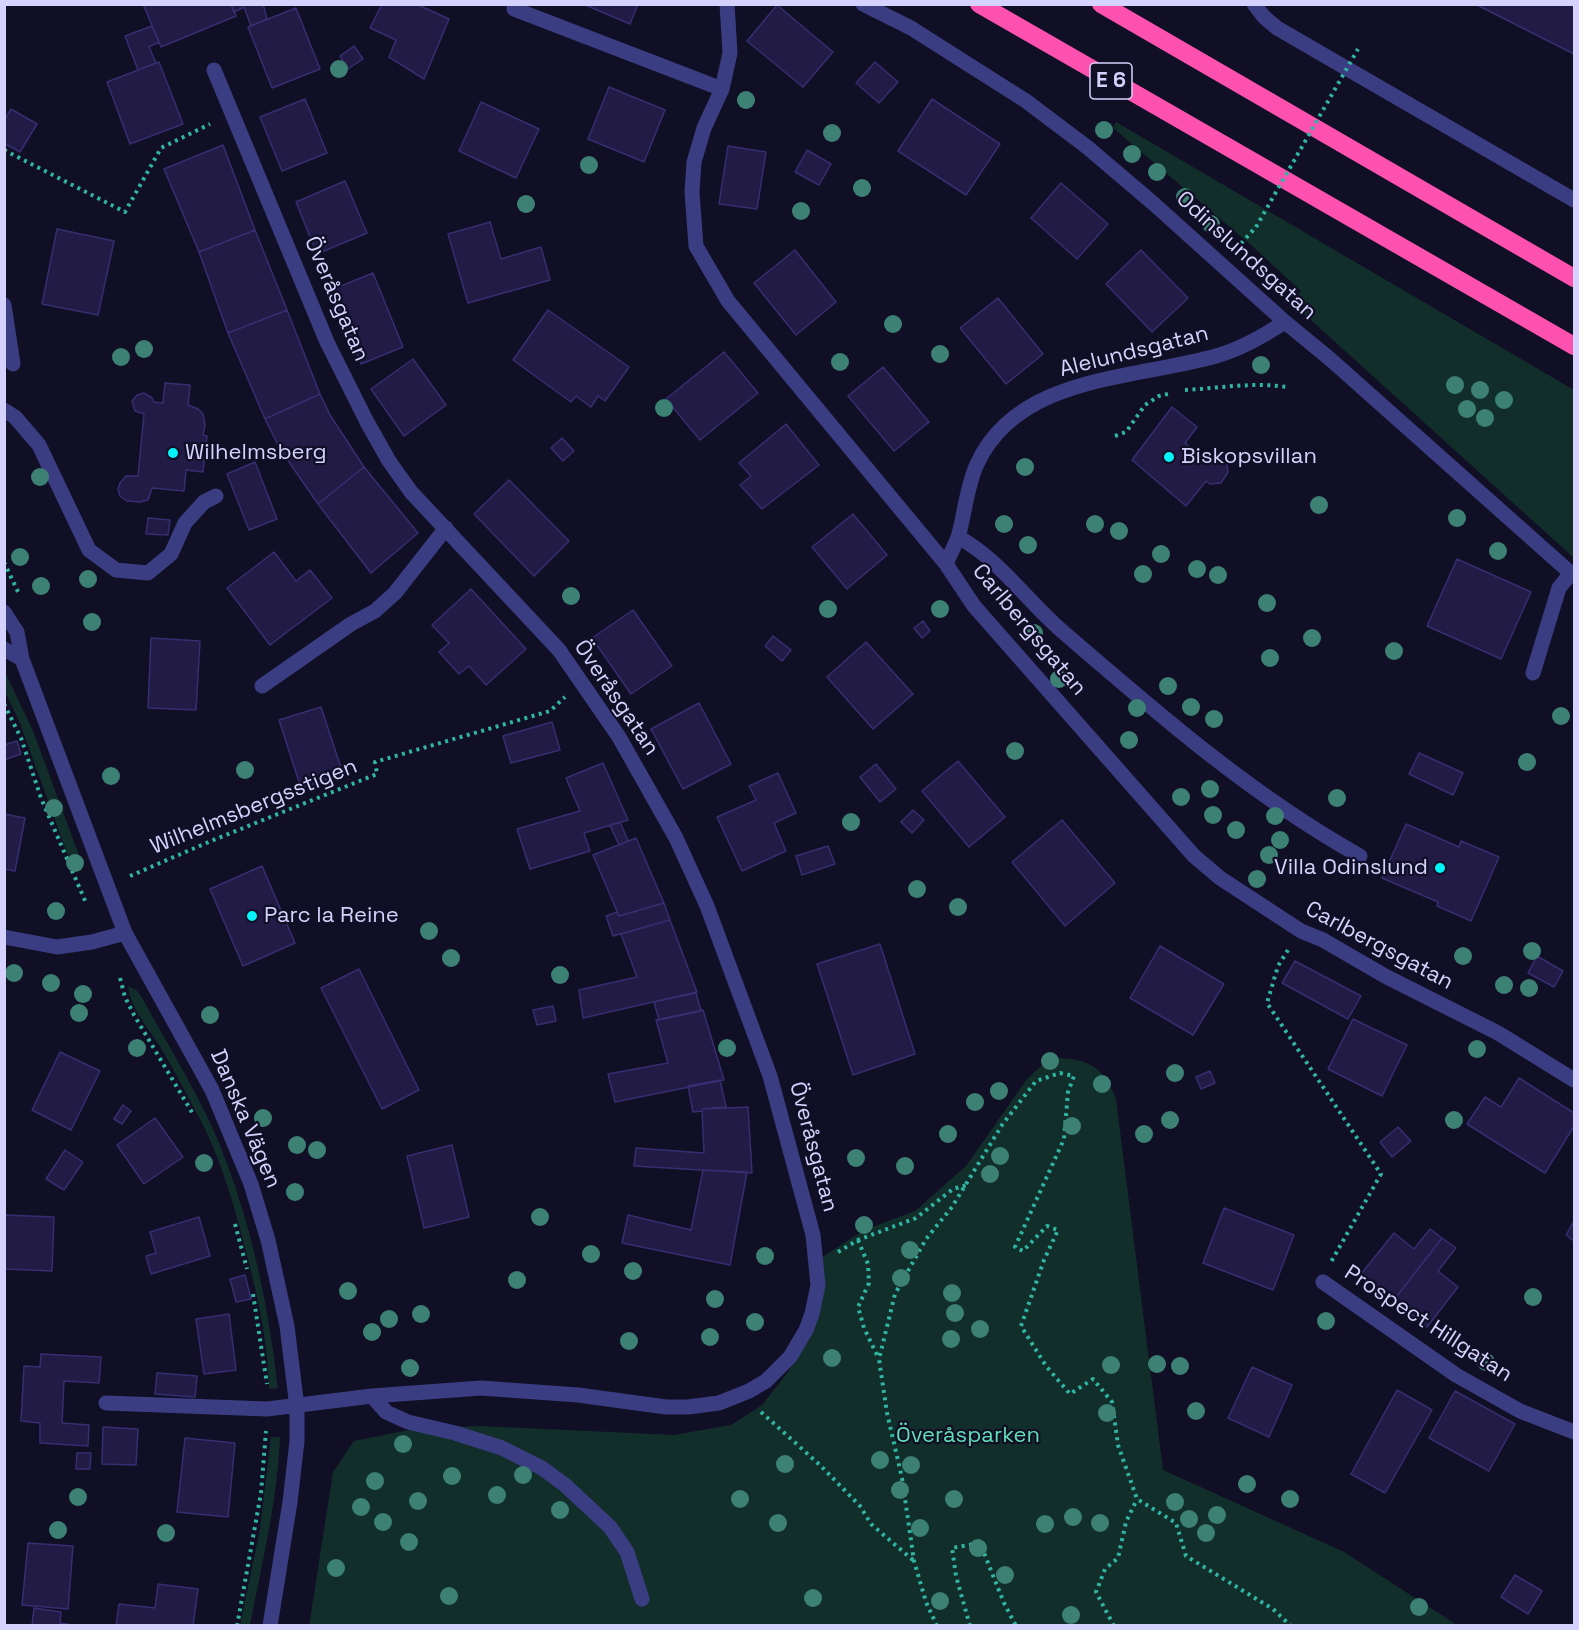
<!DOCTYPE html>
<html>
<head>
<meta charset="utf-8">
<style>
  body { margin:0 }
  #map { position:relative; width:1579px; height:1630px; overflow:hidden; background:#110f25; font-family:"Space Grotesk",sans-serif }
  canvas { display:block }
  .frame { position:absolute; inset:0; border:6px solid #d5d3fe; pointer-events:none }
</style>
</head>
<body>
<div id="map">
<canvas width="1579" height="1630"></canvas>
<div class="frame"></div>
</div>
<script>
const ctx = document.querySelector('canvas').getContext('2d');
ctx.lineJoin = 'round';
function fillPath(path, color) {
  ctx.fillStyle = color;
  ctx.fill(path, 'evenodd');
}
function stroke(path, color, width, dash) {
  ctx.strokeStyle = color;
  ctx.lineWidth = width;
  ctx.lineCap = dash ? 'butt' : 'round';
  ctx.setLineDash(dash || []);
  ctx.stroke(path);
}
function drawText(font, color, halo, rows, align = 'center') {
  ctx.font = font + ' "Space Grotesk",sans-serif';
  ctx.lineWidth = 4.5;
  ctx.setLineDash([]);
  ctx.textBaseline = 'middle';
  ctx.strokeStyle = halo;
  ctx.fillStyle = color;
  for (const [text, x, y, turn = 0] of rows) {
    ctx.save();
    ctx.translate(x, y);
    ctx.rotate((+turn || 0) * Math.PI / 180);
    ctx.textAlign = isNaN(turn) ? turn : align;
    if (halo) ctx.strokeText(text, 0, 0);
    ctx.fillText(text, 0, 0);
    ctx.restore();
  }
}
const green = new Path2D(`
  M1116,122L1574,390V558L1292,303L1301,291L1251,245L1113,128Z
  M5,672L33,731L83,866L82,870L74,872L19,721L5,692Z
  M128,986L136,990L141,996C165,1040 192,1083 213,1129C247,1206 268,1299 277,1382L278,1388L269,1389C268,1345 259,1302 248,1259C235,1209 221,1156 195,1110C184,1090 174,1069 162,1050C150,1029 131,1011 128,986Z
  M1060,1058C1092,1060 1104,1069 1116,1099L1163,1470L1344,1552L1457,1625L309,1626L333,1472L354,1441L419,1428L481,1426L674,1435L731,1425L762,1405L788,1372L809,1334L819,1259L864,1230L915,1211L966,1166L1027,1079L1042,1065Z
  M271,1437H279L280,1439C277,1502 262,1564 250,1625H240L260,1529Z`);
const building = new Path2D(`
  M143,4H231L236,16L161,47Z
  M231,4H263L267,19L251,26L244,7L234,12Z
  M382,4H416L449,19L424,79L389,57L396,40L370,28Z
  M583,4H638L630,24Z
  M1475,4H1574V54Z
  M777,5L833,52L803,87L747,41Z
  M296,8L320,69L272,88L248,27Z
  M152,26L159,42L149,47L156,63L138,70L125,36Z
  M354,46L363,59L348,69L340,56Z
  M159,62L183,124L130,144L107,82Z
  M875,62L898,82L879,103L856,83Z
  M609,87L665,110L644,162L588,139Z
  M305,99L327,153L282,171L260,117Z
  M932,99L1000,144L966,195L898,151Z
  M481,102L539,129L516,178L459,151Z
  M11,109L37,124L20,152L4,143V121Z
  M223,145L255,230L199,252L164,169Z
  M728,146L766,152L757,209L719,204Z
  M807,150L831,164L819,185L795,172Z
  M345,181L367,233L317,254L296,202Z
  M1061,183L1108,224L1077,259L1031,218Z
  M490,222L501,259L541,247L550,280L468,303L448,234Z
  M57,229L114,241L98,315L42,304Z
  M255,230L287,310L228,333L199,252Z
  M795,250L836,302L796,335L754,283Z
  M1141,250L1188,298L1152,332L1106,284Z
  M373,273L403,347L361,364L331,290Z
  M998,298L1043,354L1006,384L960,328Z
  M287,310L320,394L265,419L228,333Z
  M548,310L629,367L605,401L598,396L591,407L576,396L571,402L513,360Z
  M724,352L758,393L700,440L666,399Z
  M413,359L446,405L404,436L371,389Z
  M883,367L929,422L894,451L848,396Z
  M165,383L190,385L188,405L198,409L203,414L205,425L203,435L207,436L203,472L186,470L184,491L152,488L148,500L140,502L127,501L120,496L118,489L120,483L126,476H138L144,414L135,411L132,401L137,395L144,393L152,398L154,402L163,403Z
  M320,394L330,415L364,467L318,504L280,449L265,419Z
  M1172,407L1197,427L1185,443L1206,459L1216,456L1226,460L1228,472L1221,483L1210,484L1206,481L1186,506L1132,460Z
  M786,424L819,465L762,509L740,485L751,476L739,463Z
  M562,438L574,451L563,461L551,448Z
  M255,462L277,519L249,530L227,474Z
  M364,467L418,533L371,573L318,504Z
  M509,480L569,541L534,576L474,514Z
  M853,514L887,555L847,589L812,547Z
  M148,518L170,520L168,535L146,534Z
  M274,552L296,581L310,570L332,598L270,645L227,588Z
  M1457,559L1531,592L1501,659L1427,626Z
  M471,589L526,649L486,685L469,666L459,674L439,652L449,643L432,625Z
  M633,610L672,666L631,694L592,638Z
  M923,621L930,631L922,638L914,628Z
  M773,636L791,650L782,661L765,646Z
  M151,638L200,641L196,710L148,708Z
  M866,642L913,694L873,729L827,677Z
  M699,703L731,764L683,789L651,729Z
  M321,707L343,774L301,788L279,720Z
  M552,722L560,750L511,763L503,736Z
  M17,741L21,754L4,760V745Z
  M1419,753L1463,773L1453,795L1409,774Z
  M958,761L1005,817L969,847L922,791Z
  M603,763L628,820L584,833L590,851L530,869L517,829L580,811L566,778Z
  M876,764L896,789L880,802L860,777Z
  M778,773L796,813L774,823L786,851L742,871L717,817L756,800L749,786Z
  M913,810L924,820L912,833L901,822Z
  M4,814L25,818L15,871L4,869Z
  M1062,820L1115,883L1065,926L1012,862Z
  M620,822L628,841L619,845L610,825Z
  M1406,824L1459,847L1461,841L1499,857L1471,921L1437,906L1438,902L1382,878Z
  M636,838L664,903L619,916L593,855Z
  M828,846L835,864L802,875L796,856Z
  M262,866L295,943L243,966L210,889Z
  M664,903L670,920L613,936L606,916L617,912L619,916Z
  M670,920L697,992L583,1018L579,990L637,977L621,934Z
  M880,944L915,1054L853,1075L817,964Z
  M1160,946L1224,984L1193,1035L1130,998Z
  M1537,956L1563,971L1554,987L1528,973Z
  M1295,961L1361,996L1348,1019L1282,983Z
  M359,969L419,1090L382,1109L321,988Z
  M696,993L701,1011L659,1020L654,1002Z
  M553,1006L556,1021L537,1025L533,1010Z
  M703,1010L724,1080L615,1102L608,1074L668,1063L656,1020Z
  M1353,1019L1407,1045L1382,1096L1328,1069Z
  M60,1052L100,1071L71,1130L32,1110Z
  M1210,1071L1215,1083L1201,1089L1196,1077Z
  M1519,1078L1574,1113V1126L1545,1173L1467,1124L1485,1097L1501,1107Z
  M720,1080L726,1107L702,1109V1111L693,1112L688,1086Z
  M123,1105L131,1111L122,1124L114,1119Z
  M748,1107L752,1173L634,1166L636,1148L704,1153L702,1109Z
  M155,1118L183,1157L144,1184L117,1145Z
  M1398,1127L1411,1141L1392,1157L1380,1142Z
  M452,1145L469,1217L424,1228L407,1156Z
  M65,1150L83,1162L64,1190L46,1179Z
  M703,1170L747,1172L730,1265L622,1243L628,1215L691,1230Z
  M1224,1208L1294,1235L1273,1290L1203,1263Z
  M4,1215L54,1217L52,1271L4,1269Z
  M199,1217L210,1256L151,1274L146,1256L156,1253L150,1232Z
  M1574,1221V1241L1566,1235Z
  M1430,1229L1442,1238L1394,1300L1361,1274L1394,1233L1414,1249Z
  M1442,1238L1456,1248L1438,1271L1458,1287L1427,1327L1394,1300Z
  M245,1275L251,1299L236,1302L230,1279Z
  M229,1314L236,1370L204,1374L196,1319Z
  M41,1354L101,1357L99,1383L64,1381L62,1423L89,1425L88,1446L40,1443V1423L21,1421L24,1366L40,1367Z
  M1252,1367L1292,1385L1269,1437L1228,1418Z
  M157,1373L197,1376L195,1397L155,1394Z
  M1397,1390L1432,1410L1385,1493L1351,1474Z
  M1455,1391L1515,1424L1489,1471L1429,1438Z
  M103,1427L138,1429L136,1465L102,1464Z
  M185,1438L235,1443L228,1517L177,1512Z
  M77,1453H91L90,1469H76Z
  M28,1543L73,1546L68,1609L22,1605Z
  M1515,1575L1542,1591L1528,1614L1501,1597Z
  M158,1584L198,1589L193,1626H116L119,1604L155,1608Z
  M34,1608L61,1612L60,1623L78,1626H32Z`);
const path = new Path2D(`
  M4,150L125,212L161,148L210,124
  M1236,249L1256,227
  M1185,390C1219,388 1253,382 1287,387
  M1115,436L1126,432L1145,405L1159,396L1168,394
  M4,562L19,594
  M4,704L21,738L41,798L86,903
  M130,876L211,841L377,774L375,762L550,711L565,697
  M1288,950L1278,966L1267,1003L1381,1174L1331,1262
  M120,978L125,997L134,1015L193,1114
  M235,1224L247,1269
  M858,1240L868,1264L869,1283L858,1307L864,1328L879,1359
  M838,1252L858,1240L916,1218L953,1189L967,1185
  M253,1294L267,1384
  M761,1412L821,1466L860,1506L871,1524L914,1561
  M237,1626L261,1493L266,1431
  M937,1626L926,1602L914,1561L902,1478L887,1413L879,1359L895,1294L926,1239L952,1207L1002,1125L1036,1081L1060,1073L1074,1076L1068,1092L1064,1139L1015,1247L1023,1251L1047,1226L1058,1230L1044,1260L1021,1326L1046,1366L1070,1394L1093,1379L1112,1402L1118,1445L1137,1499L1176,1523L1186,1556L1273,1609L1291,1626
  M970,1626L956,1576L952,1548L980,1543L1004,1603L1016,1626
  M1114,1626L1096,1592L1105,1569L1118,1558L1126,1522L1137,1499`);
const minor = new Path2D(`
  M727,4L730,53L722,89L704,128L694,162L692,192L696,246L728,301L946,564L974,606L1194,856L1220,878L1301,931L1323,940L1385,976L1498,1033L1574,1080
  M863,4L911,28L1026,101L1087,147L1154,204L1285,322L1330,359L1574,576
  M1254,4L1264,17L1277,28L1574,200
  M514,9L722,89
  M4,305L13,364
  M4,410L15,417L39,445L89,550L116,570L148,573L171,554L185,523L204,502L216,496
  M958,537C999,559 1027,601 1062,631C1156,712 1252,796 1360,856
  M946,564C950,554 956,544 959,534C965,511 967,486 977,464C1018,375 1135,379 1216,356C1241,349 1263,336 1285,322
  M4,612L17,632L22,659L125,933L212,1090L251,1184L268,1240L287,1326L297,1407V1441L290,1502L270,1626
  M4,649L22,659
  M1533,673L1559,588L1571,573
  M262,686L351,624L375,611L395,593L446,528
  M4,937L57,947L92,942L125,933
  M1323,1282L1456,1375L1520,1411L1574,1432
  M372,1396L386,1412L408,1422L455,1433L502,1448L542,1468L565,1485L610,1527L627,1552L642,1599
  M106,1403L267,1409L372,1396L481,1388L578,1395L666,1407H688L719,1403L749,1391L766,1381L790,1357L806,1330L812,1314L818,1285L813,1235L770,1076L707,906L676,838L619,737L559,650L411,492L389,461L367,422L327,342L214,70`);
const highway = new Path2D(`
  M979,4L1574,346
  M1101,4L1574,278`);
const pathBridge = new Path2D(`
  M1256,227L1358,49`);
const trees = [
  [339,69],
  [746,100],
  [1104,130],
  [832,133],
  [1132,154],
  [589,165],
  [1157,172],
  [862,188],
  [1185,197],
  [526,204],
  [801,211],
  [1211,224],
  [893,324],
  [144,349],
  [940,354],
  [121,357],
  [840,362],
  [1261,365],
  [1455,385],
  [1480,390],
  [1504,400],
  [664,408],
  [1467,409],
  [1485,418],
  [1025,467],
  [40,477],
  [1319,505],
  [1457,518],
  [1004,524],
  [1095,524],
  [1119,531],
  [1028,545],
  [1498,551],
  [1161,554],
  [20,557],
  [1197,569],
  [1143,574],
  [1218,575],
  [88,579],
  [41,586],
  [571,596],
  [1267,603],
  [828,609],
  [940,609],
  [92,622],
  [1034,633],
  [1312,638],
  [1394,651],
  [1270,658],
  [1059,679],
  [1168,686],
  [1191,707],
  [1137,708],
  [1561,716],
  [1214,719],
  [1129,740],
  [1015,751],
  [1527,762],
  [245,770],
  [111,776],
  [1210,789],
  [1181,797],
  [1337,798],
  [54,808],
  [1213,815],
  [1275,816],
  [851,822],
  [1236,830],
  [1280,840],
  [1269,855],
  [75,863],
  [1257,879],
  [917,889],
  [958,907],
  [56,911],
  [429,931],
  [1532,951],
  [1463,956],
  [451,958],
  [14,973],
  [560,975],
  [51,983],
  [1504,985],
  [1529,988],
  [83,994],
  [79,1013],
  [210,1015],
  [137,1048],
  [727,1048],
  [1477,1049],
  [1050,1061],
  [1175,1073],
  [1102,1084],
  [999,1091],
  [975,1102],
  [263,1118],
  [1170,1120],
  [1454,1120],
  [1072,1126],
  [948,1134],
  [1144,1134],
  [297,1145],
  [317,1150],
  [1000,1156],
  [856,1158],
  [204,1163],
  [905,1166],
  [990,1174],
  [295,1192],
  [540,1217],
  [864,1225],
  [910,1250],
  [591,1254],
  [765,1256],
  [633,1271],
  [901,1278],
  [517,1280],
  [348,1291],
  [952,1293],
  [1533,1297],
  [715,1299],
  [955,1313],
  [421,1314],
  [389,1319],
  [1326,1321],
  [755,1322],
  [980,1329],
  [372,1332],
  [710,1337],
  [951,1339],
  [629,1341],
  [832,1358],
  [1486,1362],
  [1157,1364],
  [1111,1365],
  [1180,1366],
  [410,1368],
  [1196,1411],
  [1107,1413],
  [403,1444],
  [880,1460],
  [785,1464],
  [911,1465],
  [523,1475],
  [452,1476],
  [375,1481],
  [1247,1484],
  [900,1490],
  [497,1495],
  [78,1497],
  [740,1499],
  [954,1499],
  [1290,1499],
  [418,1501],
  [1175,1502],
  [361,1507],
  [560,1510],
  [1217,1515],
  [1073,1517],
  [1189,1519],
  [383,1522],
  [778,1523],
  [1100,1523],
  [1045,1524],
  [920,1528],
  [58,1530],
  [166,1533],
  [1206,1533],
  [409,1542],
  [978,1548],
  [336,1568],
  [1005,1575],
  [449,1596],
  [813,1598],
  [940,1601],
  [1419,1607],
  [1071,1615]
];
const markers = [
  [173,453,6,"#04f2f9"],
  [1169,457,6,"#04f2f9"],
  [1440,868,6,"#04f2f9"],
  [252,916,6,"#04f2f9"]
];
const shields = [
  [1111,81,42]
];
const shieldNames = [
  ["E 6",1111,81]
];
const streetNames = [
  ["Odinslundsgatan",1246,256,42],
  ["Överåsgatan",336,299,67],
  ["Alelundsgatan",1134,352,-14],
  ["Carlbergsgatan",1029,630,50],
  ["Överåsgatan",616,698,56],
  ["Wilhelmsbergsstigen",254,807,-22],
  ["Carlbergsgatan",1379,946,28],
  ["Danska Vägen",245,1119,67],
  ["Överåsgatan",813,1147,75],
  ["Prospect Hillgatan",1428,1324,33]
];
const poiNames = [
  ["Wilhelmsberg",185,453],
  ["Biskopsvillan",1181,457],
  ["Villa Odinslund",1428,868,"right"],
  ["Parc la Reine",264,916]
];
const parkNames = [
  ["Överåsparken",968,1436]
];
fillPath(green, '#122e2b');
fillPath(building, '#211b45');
stroke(building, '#362e71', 1.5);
stroke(path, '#31b5a3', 4, [3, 4.5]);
stroke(minor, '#3b3d83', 15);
stroke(highway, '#fc51af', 18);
stroke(pathBridge, '#31b5a3', 4, [3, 4.5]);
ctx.fillStyle = '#3c8174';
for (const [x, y] of trees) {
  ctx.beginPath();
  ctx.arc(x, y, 9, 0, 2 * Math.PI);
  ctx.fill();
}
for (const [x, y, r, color] of markers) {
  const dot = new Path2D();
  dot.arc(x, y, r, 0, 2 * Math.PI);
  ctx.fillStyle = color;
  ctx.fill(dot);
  stroke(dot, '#110f25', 2);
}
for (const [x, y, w] of shields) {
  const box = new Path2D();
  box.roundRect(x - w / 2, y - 18, w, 36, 4.5);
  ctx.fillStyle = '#110f25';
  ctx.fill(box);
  stroke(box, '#d5d3fe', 1.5);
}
drawText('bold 21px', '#d5d3fe', null, shieldNames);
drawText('22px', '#d5d3fe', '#110f25', streetNames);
drawText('22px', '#d5d3fe', '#110f25', poiNames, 'left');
drawText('22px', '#60deb5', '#110f25', parkNames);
</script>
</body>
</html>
